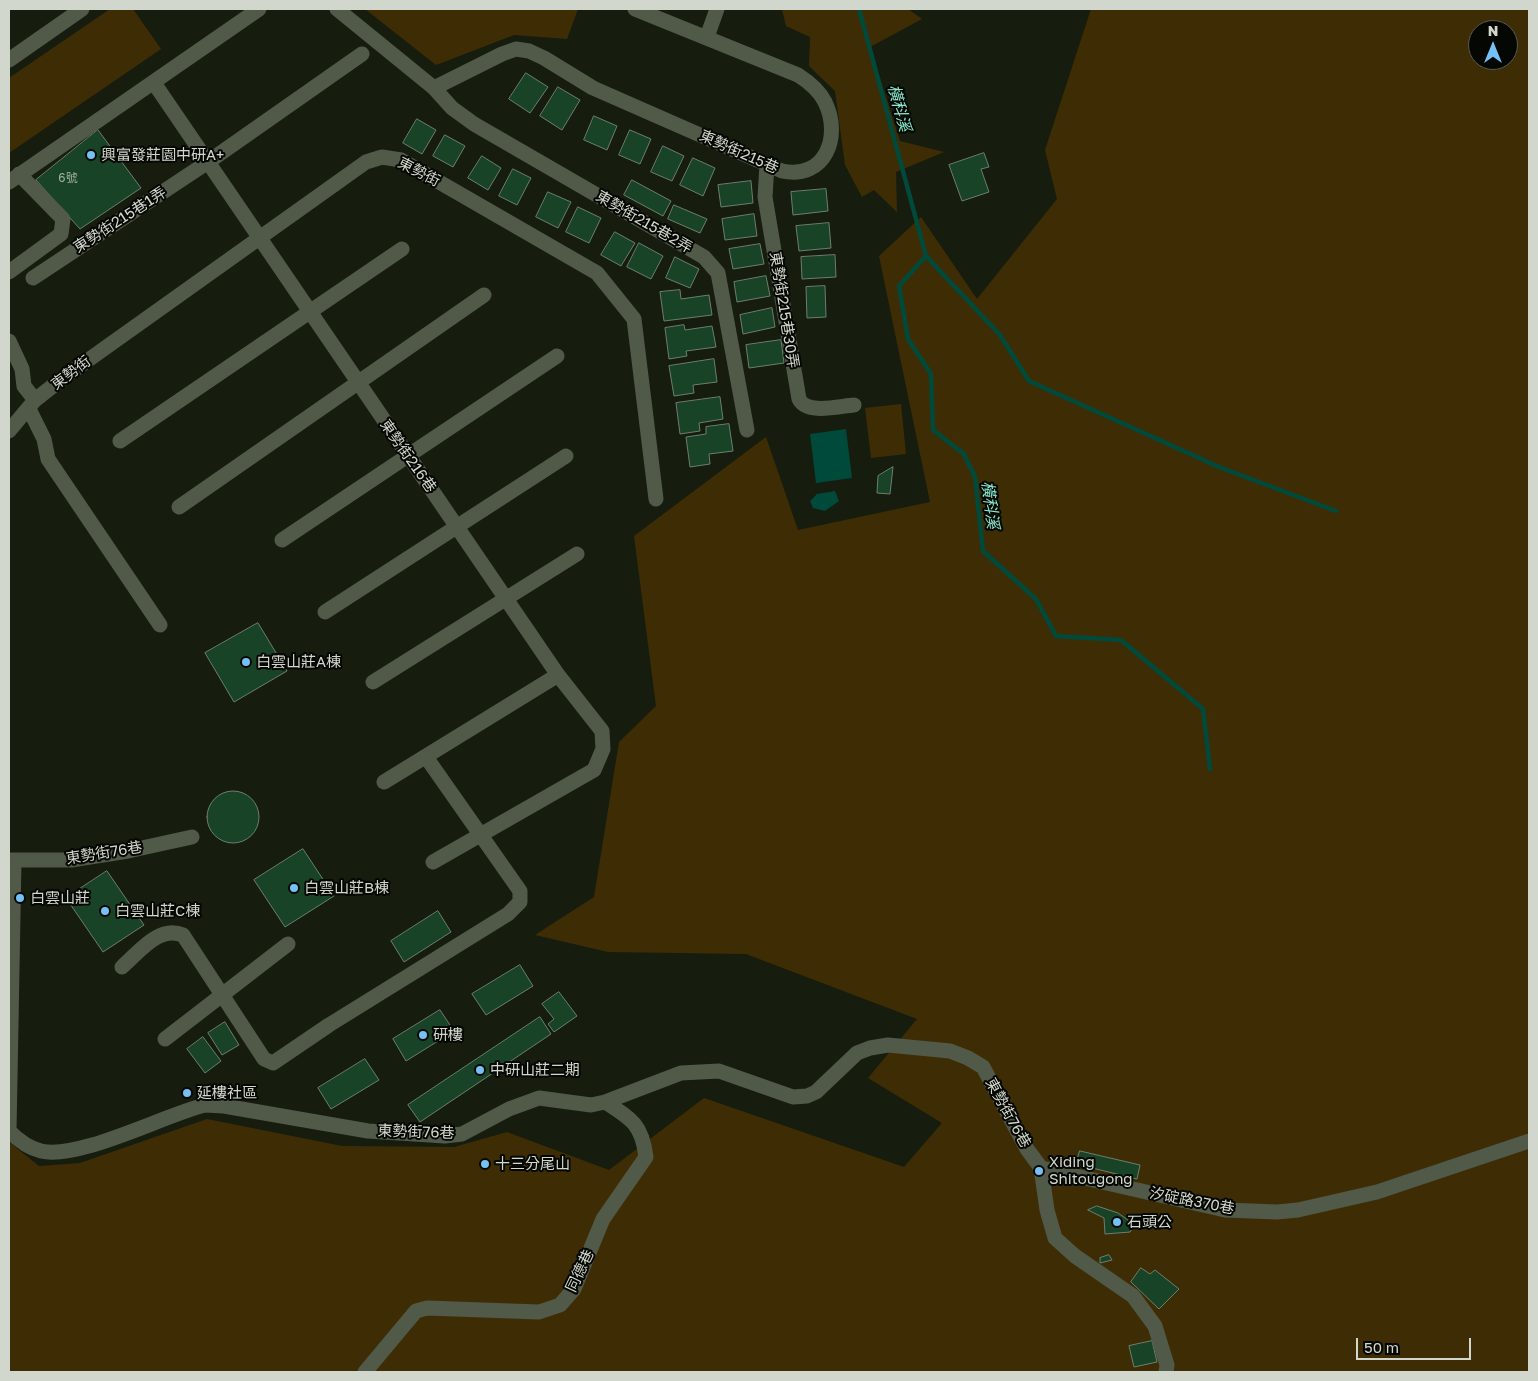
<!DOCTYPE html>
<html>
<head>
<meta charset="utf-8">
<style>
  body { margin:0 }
  #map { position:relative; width:1538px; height:1381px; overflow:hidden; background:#161d0f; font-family:"Golos Text",sans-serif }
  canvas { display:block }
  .frame { position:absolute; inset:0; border:10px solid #d2d7cd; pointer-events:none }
  .north { position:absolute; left:1468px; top:20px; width:50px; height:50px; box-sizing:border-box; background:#050703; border:1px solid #575a54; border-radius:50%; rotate:0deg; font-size:14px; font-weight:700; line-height:20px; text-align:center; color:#d2d7cd }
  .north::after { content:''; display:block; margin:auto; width:18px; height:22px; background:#75c0f6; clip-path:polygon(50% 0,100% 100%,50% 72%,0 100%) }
  .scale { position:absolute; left:1356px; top:1338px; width:115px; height:22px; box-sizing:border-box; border:2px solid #d2d7cd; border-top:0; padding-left:6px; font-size:15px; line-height:18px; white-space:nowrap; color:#d2d7cd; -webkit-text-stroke:4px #050703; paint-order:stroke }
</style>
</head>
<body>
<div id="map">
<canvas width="1538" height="1381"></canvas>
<div class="frame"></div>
<div class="north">N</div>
<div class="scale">50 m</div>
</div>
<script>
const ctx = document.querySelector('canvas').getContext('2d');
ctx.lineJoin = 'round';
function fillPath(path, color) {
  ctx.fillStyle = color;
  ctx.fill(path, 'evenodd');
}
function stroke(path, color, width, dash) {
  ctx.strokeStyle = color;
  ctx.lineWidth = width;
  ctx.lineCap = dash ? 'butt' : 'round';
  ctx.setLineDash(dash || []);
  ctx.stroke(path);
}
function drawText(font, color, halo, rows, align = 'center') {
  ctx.font = font + ' "Golos Text","Noto Sans TC",sans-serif';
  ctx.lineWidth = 4;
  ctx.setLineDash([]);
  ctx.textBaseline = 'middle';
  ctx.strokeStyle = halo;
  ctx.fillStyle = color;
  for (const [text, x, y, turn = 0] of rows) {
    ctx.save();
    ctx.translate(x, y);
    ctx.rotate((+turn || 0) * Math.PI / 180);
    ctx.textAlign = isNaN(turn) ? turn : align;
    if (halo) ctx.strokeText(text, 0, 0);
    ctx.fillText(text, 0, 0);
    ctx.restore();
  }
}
const green = new Path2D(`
  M110,9H133L161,49L9,153V78Z
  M365,9H578L567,39L514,35L436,65Z
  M782,9H908L922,19L870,47L900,141L944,152L896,172L897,212L874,190L862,197L845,165L835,91L809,66L810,37L786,26Z
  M1091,9H1529V1372H9V1142L39,1166L80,1163L207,1119L342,1146L454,1147L507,1132L609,1170L704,1098L904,1167L942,1123L868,1078L917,1019L746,954L608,952L535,935L594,897L619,742L656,706L634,536L766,437L798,530L930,502L879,256L921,217L977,299L1057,199L1045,150ZM1478,30H1508V60H1478Z
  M901,404L906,454L871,458L865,408Z`);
const water = new Path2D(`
  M846,429L852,478L816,483L810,434Z
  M835,491L839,501L825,511L813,508L810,501L817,494Z`);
const stream = new Path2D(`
  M859,9L926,256L899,286L908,339L931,374L933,430L964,454L975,477L983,551L1036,599L1056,636L1121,640L1203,709L1210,769
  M926,256L1000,335L1029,381L1219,467L1336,511`);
const building = new Path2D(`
  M526,73L548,87L530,113L509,99Z
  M558,87L580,100L562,130L540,116Z
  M594,116L617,126L607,150L584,140Z
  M417,119L436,130L422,154L403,143Z
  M98,130L141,188L80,229L36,180Z
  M630,130L651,139L640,164L619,155Z
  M445,135L465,146L453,167L433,156Z
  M663,146L684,156L672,181L651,172Z
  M984,153L989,167L981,169L989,192L962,201L949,165Z
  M482,156L501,168L488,190L468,178Z
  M693,158L715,168L703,196L680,185Z
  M513,169L531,178L517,205L499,196Z
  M632,180L671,201L663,216L624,195Z
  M751,181L753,203L721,207L718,185Z
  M826,189L828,211L793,215L791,192Z
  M548,192L571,202L558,228L536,217Z
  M674,205L707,219L700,233L668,219Z
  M578,207L601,218L589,243L566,232Z
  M754,214L757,236L725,240L722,219Z
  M829,223L831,248L799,251L796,226Z
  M615,232L635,243L621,266L601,255Z
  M639,243L663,256L651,279L627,267Z
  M760,244L764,264L733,269L729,249Z
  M835,255L836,277L802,279L801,257Z
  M675,257L699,269L690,288L666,278Z
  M766,276L770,296L737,302L734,282Z
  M825,286L826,317L807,318L806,287Z
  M680,290L681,299L709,295L712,315L664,321L660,292Z
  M772,308L775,327L743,334L740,315Z
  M684,325L685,330L712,326L716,347L686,351L687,356L669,359L665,328Z
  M781,340L784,363L749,368L746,345Z
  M714,359L717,382L693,385L694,393L674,396L669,366Z
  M720,397L723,419L699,423L700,431L680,434L676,403Z
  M729,424L733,451L709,454L710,464L690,467L686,437L706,434V427Z
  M893,467L890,494L877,493L878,476Z
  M258,623L287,671L234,702L205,653Z
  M207 817a26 26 0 1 1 52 0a26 26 0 1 1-52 0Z
  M303,849L334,896L285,927L254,880Z
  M107,871L144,925L103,952L66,898Z
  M438,911L451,932L404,962L391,941Z
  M520,965L533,986L486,1015L472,994Z
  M559,992L577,1016L554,1032L548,1024L554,1019L542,1004Z
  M440,1010L454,1031L406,1061L393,1039Z
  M540,1017L551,1034L420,1122L408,1105Z
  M225,1022L239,1045L222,1055L208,1033Z
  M203,1037L221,1061L205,1073L187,1049Z
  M365,1059L379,1080L331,1109L318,1088Z
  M1080,1151L1140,1165L1137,1179L1076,1164Z
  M1097,1206L1118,1213L1135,1225L1130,1232L1105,1234L1104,1218L1088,1210Z
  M1109,1255L1112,1260L1100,1263V1258Z
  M1141,1268L1150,1274L1155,1270L1179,1289L1159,1309L1131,1282Z
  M1152,1341L1157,1362L1134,1367L1129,1346Z`);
const minor = new Path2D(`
  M337,9L434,88L452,108L474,124L704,257L718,273L747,430
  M707,37L717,9
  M9,60L82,9
  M154,83L558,675L602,731L603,749L594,770L433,862
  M434,88L502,54L516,49L529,51L544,58L593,88L782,171C825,180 842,137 825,102C819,90 809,82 798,75L635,9
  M767,164L765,197L799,399C807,415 839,406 854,405
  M9,182L259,9
  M9,272L61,234L63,219L19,174
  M33,278L208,162L362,54
  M9,341L22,369L24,386L35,400
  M29,409L44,439L48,459L160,625
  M9,431L35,400L63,378L366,162L382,157L401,160L597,273L634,319L656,499
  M120,441L402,249
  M179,507L484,295
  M282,540L557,356
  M325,612L566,456
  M373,682L577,554
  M384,782L558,675
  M9,860H71L128,851L192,837
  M122,967C139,952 159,925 183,935L264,1059L273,1063L329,1025L508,914L520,902V891L426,757
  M165,1039L288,944
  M9,1131C18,1140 28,1148 41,1151C79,1160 164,1115 205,1105L224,1106L368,1131L445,1136L462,1134L509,1109L539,1098L591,1105L605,1102L681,1073L719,1071L793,1097L807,1096L816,1092L857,1053L870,1048L888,1045L950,1051L968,1058L983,1067L1027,1149L1041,1168L1047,1210L1055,1238L1075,1256L1133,1296L1155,1326L1167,1365L1166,1372
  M9,1132L14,860
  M1041,1168L1225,1210L1277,1212L1298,1210L1377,1192L1529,1141
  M365,1372L416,1311L427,1308L539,1312L560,1305L574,1289L603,1219L646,1157C642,1125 632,1119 605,1102`);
const markers = [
  [91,155,5,"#75c0f6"],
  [246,662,5,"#75c0f6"],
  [294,888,5,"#75c0f6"],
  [20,898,5,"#75c0f6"],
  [105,911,5,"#75c0f6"],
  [423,1035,5,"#75c0f6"],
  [480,1070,5,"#75c0f6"],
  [187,1093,5,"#75c0f6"],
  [485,1164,5,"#75c0f6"],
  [1039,1171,5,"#75c0f6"],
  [1117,1222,5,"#75c0f6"]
];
const numberNames = [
  ["6號",68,178]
];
const streetNames = [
  ["東勢街215巷",739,152,24],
  ["東勢街",419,172,27],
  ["東勢街215巷1弄",120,220,-33],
  ["東勢街215巷2弄",644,222,30],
  ["東勢街215巷30弄",784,310,81],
  ["東勢街",71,373,-37],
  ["東勢街216巷",408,456,55],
  ["東勢街76巷",104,853,-9],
  ["東勢街76巷",1008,1113,61],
  ["東勢街76巷",416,1132,2],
  ["汐碇路370巷",1192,1201,11],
  ["同德巷",580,1271,-64]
];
const poiNames = [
  ["興富發莊園中研A+",101,155],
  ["白雲山莊A棟",256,662],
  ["白雲山莊B棟",304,888],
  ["白雲山莊",30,898],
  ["白雲山莊C棟",115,911],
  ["研樓",433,1035],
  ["中研山莊二期",490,1070],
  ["延樓社區",197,1093],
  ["Xiding",1049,1162],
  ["Shitougong",1049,1179],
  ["十三分尾山",495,1164],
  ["石頭公",1127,1222]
];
const waterNames = [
  ["橫科溪",899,108,75],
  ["橫科溪",990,505,83]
];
fillPath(green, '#3e2d04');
fillPath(water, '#004a3b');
stroke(stream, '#004a3b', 4.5);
fillPath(building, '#184326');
stroke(building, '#6d7e71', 1);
stroke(minor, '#515949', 15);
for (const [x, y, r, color] of markers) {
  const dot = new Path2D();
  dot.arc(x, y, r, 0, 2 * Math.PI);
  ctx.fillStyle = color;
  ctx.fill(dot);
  stroke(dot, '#050703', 2);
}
drawText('12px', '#a4b2a3', null, numberNames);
drawText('15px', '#d2d7cd', '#050703', streetNames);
drawText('15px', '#d2d7cd', '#050703', poiNames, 'left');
drawText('italic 16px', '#89e8ce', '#050703', waterNames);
</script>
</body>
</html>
